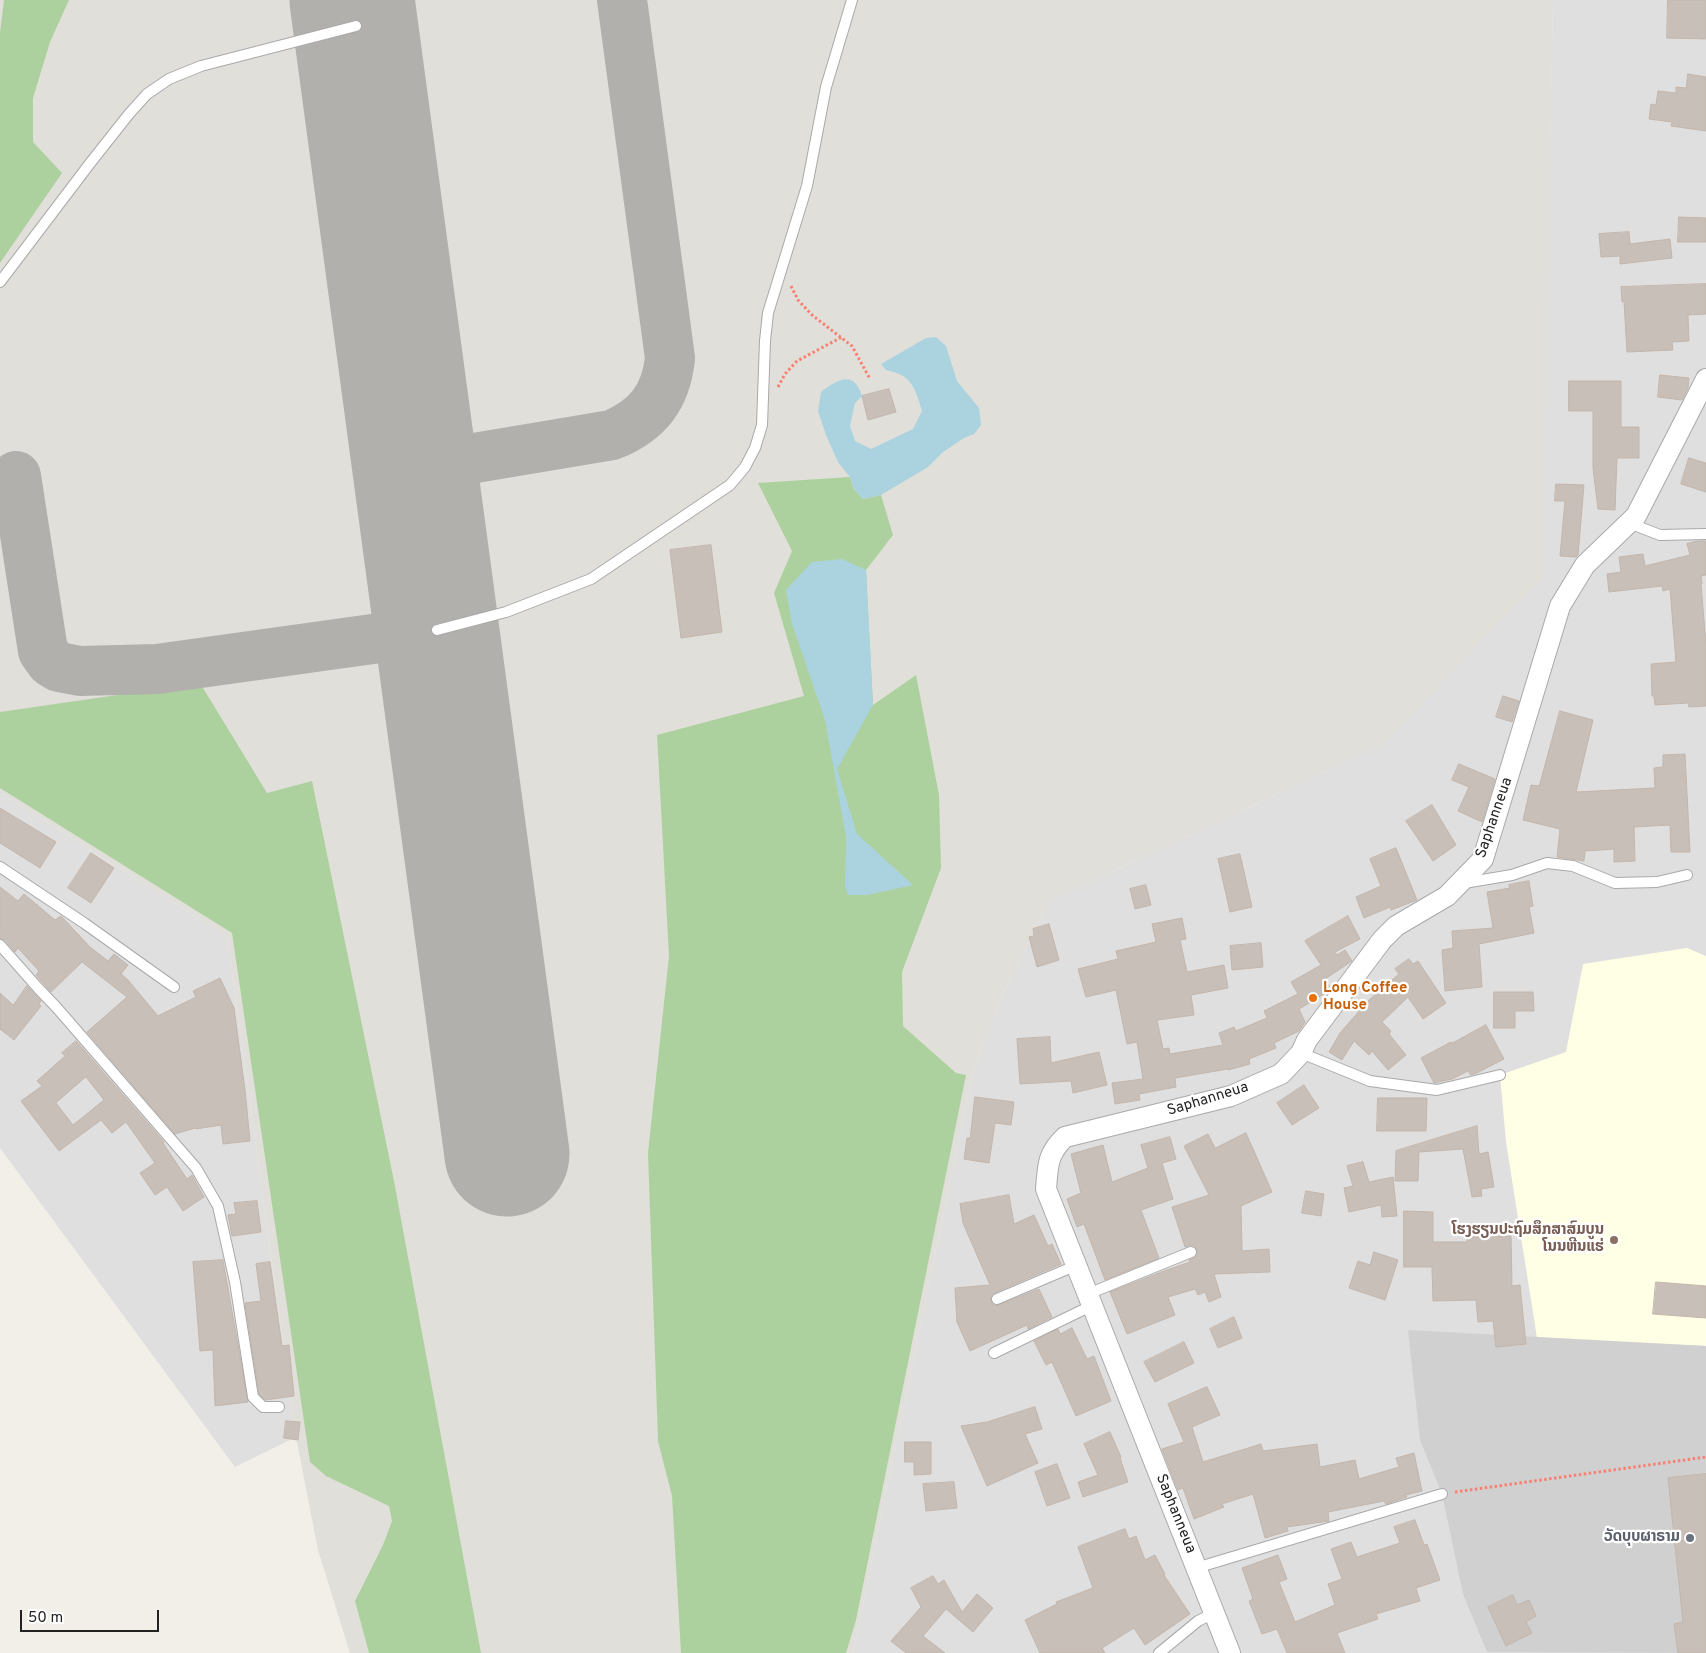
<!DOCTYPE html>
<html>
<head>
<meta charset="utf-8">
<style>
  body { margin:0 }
  #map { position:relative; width:1706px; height:1653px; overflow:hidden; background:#f2efe9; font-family:Overpass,sans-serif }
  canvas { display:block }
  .scale { position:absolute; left:20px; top:1610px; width:139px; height:22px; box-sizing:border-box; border:2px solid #222; border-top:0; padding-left:6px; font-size:15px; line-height:18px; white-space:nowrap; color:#222; -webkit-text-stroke:4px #fff; paint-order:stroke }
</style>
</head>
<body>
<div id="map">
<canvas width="1706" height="1653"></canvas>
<div class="scale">50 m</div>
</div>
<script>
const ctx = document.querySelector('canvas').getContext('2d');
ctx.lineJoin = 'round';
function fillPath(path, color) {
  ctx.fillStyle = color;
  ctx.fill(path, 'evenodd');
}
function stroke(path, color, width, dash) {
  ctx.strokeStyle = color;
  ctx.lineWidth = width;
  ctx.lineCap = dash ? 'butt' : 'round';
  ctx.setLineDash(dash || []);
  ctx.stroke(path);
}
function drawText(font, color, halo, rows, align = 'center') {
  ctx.font = font + ' Overpass,"Noto Sans Lao",sans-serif';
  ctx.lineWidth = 4.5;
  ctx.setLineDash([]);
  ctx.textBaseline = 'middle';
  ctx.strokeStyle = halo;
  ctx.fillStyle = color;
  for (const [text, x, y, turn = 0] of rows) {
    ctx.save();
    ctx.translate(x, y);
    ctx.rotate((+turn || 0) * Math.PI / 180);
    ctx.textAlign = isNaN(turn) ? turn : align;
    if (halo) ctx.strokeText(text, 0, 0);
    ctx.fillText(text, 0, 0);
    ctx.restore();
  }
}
const residential = new Path2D(`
  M1553,0H1706V1653H853L972,1075L1000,999L1048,902L1381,745L1541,579Z
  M0,793L227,936L296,1437L235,1467L0,1148Z`);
const education = new Path2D(`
  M1687,948L1706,956V1346L1537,1338L1506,1142L1500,1075L1566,1052L1583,964Z`);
const religious = new Path2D(`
  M1408,1330L1706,1346V1653L1487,1652L1463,1594L1442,1494L1420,1440Z`);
const airport = new Path2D(`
  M0,0H1553L1542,579L1381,745L1048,902L1000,999L972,1075L853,1653H350L318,1550L296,1437L227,936L0,793Z`);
const forest = new Path2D(`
  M4,0H69L50,42L33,98V142L62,173L0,263V33Z
  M850,477L854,489L863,499L881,495L893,535L866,570L873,705L916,675L939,795L941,868L902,972L903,1026L956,1073L966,1075L856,1620L846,1653H681L672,1496L658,1441L648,1153L669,956L657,735L804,696L774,593L792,551L758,483Z
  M200,683L267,793L312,781L394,1181L481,1653H369L355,1601L383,1545L392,1521L389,1506L326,1476L310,1462L232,933L0,788V712Z`);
const water = new Path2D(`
  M936,337L946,346L957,381L979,408L981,425L974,434L964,438L943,452L928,467L881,495L863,499L854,489L850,477L838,462L826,435L818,411L821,392C838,379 854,370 862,396L855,403L850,426L855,441L871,449L913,429L922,411C915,388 912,375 886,370L881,364L926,338Z
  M842,559L866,570L873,705L837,769L857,834L913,885L867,895H848L845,887L846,837L825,720L792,624L786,590L812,562Z`);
const taxiway = new Path2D(`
  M415,468L612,435C648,420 666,397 670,358L622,0
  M16,476L43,651L51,662L59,667L80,671L157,669L437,630`);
const runway = new Path2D(`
  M352,0L507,1154`);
const building = new Path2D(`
  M1668,0H1706V39L1667,38Z
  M1688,74L1706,77V131L1671,126L1672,122L1649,119L1651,104L1656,105L1658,91L1676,93V87L1686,88Z
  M1679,217L1706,218V242H1678Z
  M1629,232L1630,244L1670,239L1672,258L1620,264V256L1601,257L1599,234Z
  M1706,284V314L1688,315L1689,341L1672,342L1673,350L1627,352L1624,301L1622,302L1621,287Z
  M1660,375L1689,378L1688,388L1682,400L1658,397Z
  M1569,381H1621V427H1639V458H1617L1615,510L1598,509L1593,468V411H1569Z
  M889,389L896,412L868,420L862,396Z
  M1689,458L1706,463V492L1681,484Z
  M1556,484L1584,485L1578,555L1576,557L1560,556L1565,501H1555Z
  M1697,541H1706V575L1701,576L1702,584H1701L1706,645V706L1689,707L1688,703L1655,705L1654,696H1652L1651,664L1676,662L1670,589L1663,591L1662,586L1609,592L1607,574L1621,572L1619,557L1643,554L1645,566L1690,555L1687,544Z
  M711,545L722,632L681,638L670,550Z
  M1503,696L1519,701L1512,722L1496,717Z
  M1560,711L1593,720L1576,792L1655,788L1654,768L1663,767V755L1685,754L1690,852H1671L1670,825L1634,827L1635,861L1614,862V849L1585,851L1584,861L1557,857L1560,829L1523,820L1531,785L1539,786Z
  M1459,764L1495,779L1482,822L1458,811L1469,787L1452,780Z
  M1432,805L1456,845L1433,861L1406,821Z
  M0,808L56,842L40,868L0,843Z
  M1396,848L1417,900L1391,910L1390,907L1364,918L1356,897L1381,886L1370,859Z
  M91,853L114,868L91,903L68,888Z
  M1240,854L1252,907L1230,912L1218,859Z
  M1529,881L1533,906L1529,907L1534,933L1479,944L1482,987L1445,991L1442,950L1453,948L1452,931L1493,928L1487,892L1510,888L1509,885Z
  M1146,885L1151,905L1135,909L1130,889Z
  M0,887L18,901L24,894L55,920L61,916L90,947L108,961L114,954L128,965L121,974L128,980L158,1016L196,997L193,991L220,978L234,1008L245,1090L250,1141L223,1144L221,1125L196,1129L195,1128L175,1134L87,1032L127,997L82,962L51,992L36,975L39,971L18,948L15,952L5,940L0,938Z
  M1348,916L1360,939L1335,952L1337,955L1345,950L1352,961L1325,979L1331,989L1329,991L1299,1009L1305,1022L1299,1031L1274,1043L1276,1048L1249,1059L1250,1064L1228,1070V1069L1175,1078L1176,1087L1139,1094L1140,1100L1115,1104L1112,1083L1143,1079L1137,1042L1127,1044L1116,990L1086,997L1078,969L1118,959L1116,951L1156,942L1152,924L1182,918L1186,939L1180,940L1187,972L1224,965L1228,988L1191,995L1194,1015L1157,1020L1163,1049L1169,1048L1170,1054L1223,1045L1219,1033L1234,1027L1236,1031L1267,1018L1264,1011L1298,994L1291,982L1321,965L1305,941Z
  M1049,924L1059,960L1037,967L1029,937L1034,936L1033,929Z
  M1261,943L1263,967L1232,970L1230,946Z
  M1409,959L1413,964L1418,961L1446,1003L1423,1019L1408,997L1382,1022L1391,1031L1389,1034L1406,1055L1388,1070L1372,1051L1369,1055L1354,1041L1342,1060L1329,1052L1340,1033L1369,1000L1399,974L1395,969Z
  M27,986L41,1001L39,1004L41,1006L14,1040L0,1029V993L13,1005Z
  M1494,992H1533L1534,1011H1515V1028H1494Z
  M1486,1025L1504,1059L1477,1073L1471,1075L1468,1071L1452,1079L1434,1083L1421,1058L1451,1042L1452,1043Z
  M1050,1037L1051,1063L1099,1052L1107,1085L1073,1093L1071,1081L1020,1084L1017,1039Z
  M76,1041L164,1142L163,1143L187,1179L192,1175L204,1197L183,1211L167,1187L155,1195L140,1173L155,1163L126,1122L112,1133L101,1120L59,1151L21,1101L42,1086L37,1081L65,1056L62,1053ZM86,1077L104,1100L73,1125L56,1103Z
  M1304,1085L1319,1108L1292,1125L1277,1103Z
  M975,1097L1014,1102L1011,1125L995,1123L989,1163L964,1159L967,1138H970Z
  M1378,1098H1427L1426,1131H1377Z
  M1477,1126L1479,1154L1488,1152L1494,1187L1481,1189L1482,1196L1472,1197L1463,1149L1419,1152L1418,1181H1395L1396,1151Z
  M1246,1133L1272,1192L1241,1206L1242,1251L1269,1249L1270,1272L1214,1274L1221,1297L1209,1302L1205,1292L1198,1295L1195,1289L1168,1297L1175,1315L1127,1334L1110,1292L1164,1271L1190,1262L1189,1260L1196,1257L1198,1253L1195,1246L1191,1245L1185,1247L1172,1207L1209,1195L1184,1146L1208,1134L1215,1148Z
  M1170,1137L1176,1159L1162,1163L1173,1199L1141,1210L1159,1258L1105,1280L1084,1224L1077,1227L1067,1199L1081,1193L1071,1154L1103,1145L1112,1182L1148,1168L1141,1145Z
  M1363,1162L1369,1182L1393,1177L1397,1216L1382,1217L1381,1205L1349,1212L1344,1188L1353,1186L1347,1166Z
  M1306,1191L1324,1194L1321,1216L1302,1213Z
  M1009,1195L1014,1224L1034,1215L1048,1246L1052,1244L1061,1264L994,1293L991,1295V1301L993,1305H999L1039,1289L1052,1317L1028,1329L1027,1325L970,1351L957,1322L955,1288L990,1285L963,1223L960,1204Z
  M257,1201L261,1232L232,1236L228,1215L236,1214L234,1203Z
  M1404,1211L1433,1212V1242H1467V1237L1511,1236L1512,1286L1520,1285L1526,1344L1496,1347L1493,1321L1478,1322L1476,1300L1433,1301L1432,1267H1404Z
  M1374,1252L1398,1260L1385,1300L1349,1288L1358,1261L1370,1265Z
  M223,1260L248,1402L215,1406L213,1350L200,1351L193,1262Z
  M270,1262L282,1346L289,1345L294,1396L265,1400L259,1394L245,1303L261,1301L256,1264Z
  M1656,1282L1706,1286V1318L1653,1314Z
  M1234,1317L1242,1338L1218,1348L1210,1329Z
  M1072,1328L1087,1359L1094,1356L1111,1401L1076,1416L1052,1362L1046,1365L1034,1341L1058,1329L1060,1334Z
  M1184,1342L1194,1363L1155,1382L1144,1362Z
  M1207,1387L1220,1415L1192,1427L1203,1462L1261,1444L1263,1451L1317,1444L1320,1467L1355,1460L1359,1479L1399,1467L1396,1458L1414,1453L1422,1491L1406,1495L1407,1497L1386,1504L1384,1501L1328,1512L1329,1521L1287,1527L1288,1531L1265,1538L1253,1494L1222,1504L1224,1507L1194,1519L1183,1488L1178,1490L1162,1449L1184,1442L1168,1404Z
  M1035,1407L1042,1429L1025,1434L1038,1463L987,1486L961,1426L987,1422Z
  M286,1421L300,1422L298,1440L284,1438Z
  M1110,1432L1121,1457L1120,1458L1128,1482L1083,1497L1078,1482L1098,1475L1084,1444Z
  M905,1442H931V1474L914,1475V1462H905Z
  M1057,1464L1070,1498L1047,1506L1035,1472Z
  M1706,1474V1653H1678L1674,1624L1683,1622L1668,1478Z
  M954,1482L957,1508L926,1511L923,1484Z
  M1415,1520L1424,1545L1427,1544L1440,1580L1416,1588L1420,1601L1376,1614L1378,1619L1337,1633L1345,1653H1287L1277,1629L1262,1634L1249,1601L1253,1599L1242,1568L1278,1555L1287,1579L1279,1582L1295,1622L1335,1605L1328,1584L1342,1579L1331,1549L1351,1542L1357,1557L1400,1543L1394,1527Z
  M1125,1529L1129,1539L1136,1536L1145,1560L1155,1555L1165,1574L1164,1575L1190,1614L1145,1645L1134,1628L1102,1648L1105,1653H1040L1025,1620L1057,1604L1056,1602L1093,1588L1078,1547Z
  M933,1576L938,1584L944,1580L962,1612L977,1594L993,1608L973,1632L946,1609L923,1636L945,1653H906L891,1641L921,1607L911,1588Z
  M1513,1595L1517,1605L1529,1600L1536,1616L1526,1622L1532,1633L1506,1646L1488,1607Z`);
const path = new Path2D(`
  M791,286L798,300L812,315L852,346L870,379
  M778,387L785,374L797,361L842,337
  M1455,1492L1706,1457`);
const service = new Path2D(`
  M0,282L91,162L129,114L147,94L169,79L201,66L356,26
  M1629,523L1660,535L1706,534
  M437,630L506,612L591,579L730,485L745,467L755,448L762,425L765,341L768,313L807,186L826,87L852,0
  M0,867L84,923L174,987
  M1464,883L1512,875L1547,863L1573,866L1615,883L1657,882L1687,875
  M0,945L38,988L57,1008L196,1168L218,1206L235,1282L253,1397L263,1407H279
  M1301,1053L1370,1081L1437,1090L1500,1075
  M1088,1294L1191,1252
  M997,1299L1077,1265
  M994,1353L1093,1305
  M1196,1568L1442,1494
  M1159,1653L1198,1621L1214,1613`);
const minor = new Path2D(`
  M1230,1653L1046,1189C1048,1166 1047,1154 1065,1137L1231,1096L1281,1074L1301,1053L1307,1040L1382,940L1396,926L1447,896L1483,859L1560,606L1585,565L1636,516L1706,379`);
const markers = [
  [1313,998,5,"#e8710a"],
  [1614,1240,5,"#8d6e63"],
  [1690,1538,5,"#6b7280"]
];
const streetNames = [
  ["Saphanneua",1495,818,-71],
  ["Saphanneua",1208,1100,-17],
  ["Saphanneua",1175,1514,68]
];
const foodNames = [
  ["Long Coffee",1323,989],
  ["House",1323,1006]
];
const educationNames = [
  ["ໂຮງຮຽນປະຖົມສຶກສາສົມບູນ",1604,1231],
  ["ໂນນຫີນແຮ່",1604,1248]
];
const worshipNames = [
  ["ວັດບຸບຜາຣາມ",1680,1538]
];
fillPath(residential, '#e0dfdf');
fillPath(education, '#ffffe5');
fillPath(religious, '#d0d0d0');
fillPath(airport, '#e1dfda');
fillPath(forest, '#add19e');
fillPath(water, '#aad3df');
stroke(taxiway, '#b1b0ac', 50);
stroke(runway, '#b1b0ac', 125);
fillPath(building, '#c7bfb8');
stroke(building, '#c4b6ab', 1);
stroke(service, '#a9a9a9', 12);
stroke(minor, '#a9a9a9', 22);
stroke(path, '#fa8072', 3, [2.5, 2.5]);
stroke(service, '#fff', 10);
stroke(minor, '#fff', 20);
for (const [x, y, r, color] of markers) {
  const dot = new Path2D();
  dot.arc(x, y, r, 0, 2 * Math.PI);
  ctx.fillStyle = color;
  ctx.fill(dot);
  stroke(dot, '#fff', 2);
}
drawText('15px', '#222', '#fff', streetNames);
drawText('bold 15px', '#c56008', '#fff', foodNames, 'left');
drawText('bold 15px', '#785e54', '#fff', educationNames, 'right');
drawText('bold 15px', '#5b616d', '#fff', worshipNames, 'right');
</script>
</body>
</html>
